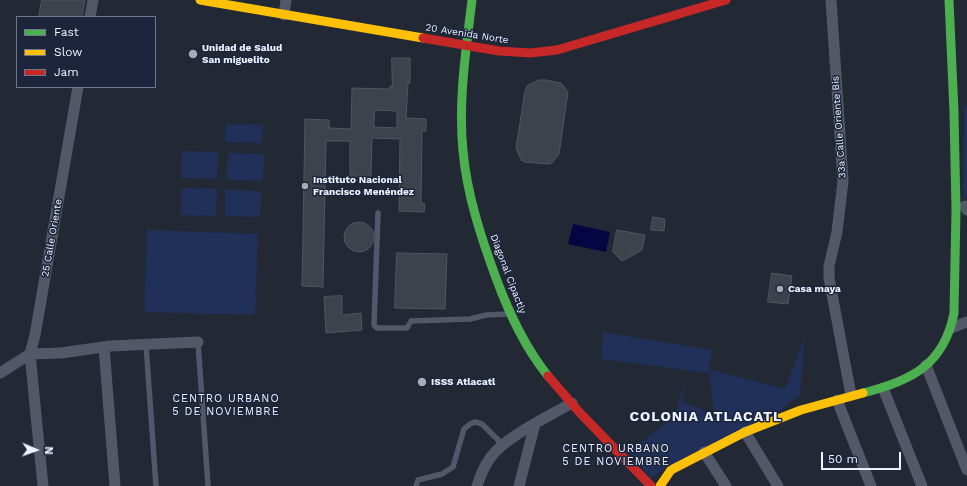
<!DOCTYPE html>
<html>
<head>
<meta charset="utf-8">
<style>
  body { margin:0 }
  #map { position:relative; width:967px; height:486px; overflow:hidden; background:#232835; font-family:"Work Sans",sans-serif }
  canvas { display:block }
  .legend { position:absolute; left:16px; top:16px; width:140px; height:72px; box-sizing:border-box; background:#1c253c; border:1px solid #70778a; margin:0; padding:5px 7px; list-style:none; font-size:12px; color:#edf2ff }
  .legend li { display:flex; align-items:center; gap:8px; height:20px }
  .legend b { width:20px; border:1px solid #70778a }
  .north { position:absolute; left:16px; top:430px; width:40px; height:40px; -webkit-text-stroke:3px #1c253c; paint-order:stroke; rotate:92deg; font-size:11px; font-weight:700; line-height:16px; text-align:center; color:#edf2ff }
  .north::after { content:''; display:block; margin:auto; width:14px; height:18px; background:#edf2ff; clip-path:polygon(50% 0,100% 100%,50% 72%,0 100%) }
  .scale { position:absolute; left:821px; top:452px; width:80px; height:18px; box-sizing:border-box; border:2px solid #edf2ff; border-top:0; padding-left:5px; font-size:12px; line-height:14px; white-space:nowrap; color:#edf2ff; -webkit-text-stroke:3px #1c253c; paint-order:stroke }
</style>
</head>
<body>
<div id="map">
<canvas width="967" height="486"></canvas>
<ul class="legend">
<li><b style="height:5px;background:#4caf50"></b>Fast</li>
<li><b style="height:5px;background:#ffc107"></b>Slow</li>
<li><b style="height:5px;background:#c62828"></b>Jam</li>
</ul>
<div class="north">N</div>
<div class="scale">50 m</div>
</div>
<script>
const ctx = document.querySelector('canvas').getContext('2d');
ctx.lineJoin = 'round';
function fillPath(path, color) {
  ctx.fillStyle = color;
  ctx.fill(path, 'evenodd');
}
function stroke(path, color, width, dash) {
  ctx.strokeStyle = color;
  ctx.lineWidth = width;
  ctx.lineCap = dash ? 'butt' : 'round';
  ctx.setLineDash(dash || []);
  ctx.stroke(path);
}
function drawText(font, color, halo, rows, align = 'center') {
  ctx.font = font + ' "Work Sans",sans-serif';
  ctx.lineWidth = 3;
  ctx.setLineDash([]);
  ctx.textBaseline = 'middle';
  ctx.strokeStyle = halo;
  ctx.fillStyle = color;
  for (const [text, x, y, turn = 0] of rows) {
    ctx.save();
    ctx.translate(x, y);
    ctx.rotate((+turn || 0) * Math.PI / 180);
    ctx.textAlign = isNaN(turn) ? turn : align;
    if (halo) ctx.strokeText(text, 0, 0);
    ctx.fillText(text, 0, 0);
    ctx.restore();
  }
}
const green = new Path2D(`
  M964,106H967V198L963,199Z
  M226,124L263,125L262,143L225,142Z
  M182,151L218,152L217,179L181,178Z
  M228,153L264,154L263,181L227,180Z
  M181,188L217,189L216,216L180,215Z
  M225,190L261,191L260,217L225,216Z
  M147,230L258,234L255,315L144,312Z
  M603,332L712,350L709,369L785,389L805,336L800,395L764,423L669,466L651,478L629,452L675,416L686,376L682,401L714,415L709,371V373L601,359Z`);
const water = new Path2D(`
  M573,224L610,232L606,252L568,244Z`);
const building = new Path2D(`
  M42,0H85L82,17H39Z
  M392,58H410V83H408L406,118L426,119V131H422L421,203L425,204L424,212L399,211L400,139L372,138L371,176H350V141H326L323,287L302,286L305,119L329,120V128L351,129L352,88L390,89V86H392ZM375,110L397,111V128L374,127Z
  M539,80H546L561,83L568,92L559,154L552,163L547,164L525,162L521,160L516,148L525,91L527,86Z
  M653,217L665,219L664,231L651,230Z
  M344 237a15 15 0 1 1 30 0a15 15 0 1 1-30 0Z
  M617,230L645,235L642,250L622,261L613,252Z
  M397,253L447,254L445,309L395,308Z
  M772,273L792,276L788,304L768,302Z
  M342,296V315L361,313L362,330L326,333L324,297Z`);
const lane = new Path2D(`
  M378,213L374,325L377,328H407L411,321L470,319L486,315L509,314
  M198,342L208,486
  M146,345L156,486
  M416,486L418,480L442,474L453,467L464,429L470,424L475,422L482,424L503,445`);
const street = new Path2D(`
  M831,0L843,181L837,232L829,266V278L851,395
  M284,15L286,0
  M90,17L93,0
  M965,206L967,210
  M951,328L967,322
  M104,347L115,486
  M926,365L967,470
  M0,373L30,354L35,335L78,87
  M883,388L922,486
  M837,400L871,486
  M745,432L778,486
  M704,452L726,486
  M43,486L30,354L61,353L110,346L198,342
  M477,486C481,473 486,461 496,451C514,433 549,416 572,403
  M519,486L535,424`);
const fast = new Path2D(`
  M472,0C466,50 458,101 463,151C467,195 481,237 496,278C509,313 524,346 548,376
  M863,393C911,381 944,365 954,313L956,210L954,112L949,0`);
const slow = new Path2D(`
  M200,0L423,38
  M660,486L671,470L745,432L801,410L863,393`);
const jam = new Path2D(`
  M423,38L499,51L530,53L557,50L726,0
  M548,376L580,413L651,486`);
const markers = [
  [193,54,5,"#a6abb8"],
  [305,186,4,"#a6abb8"],
  [780,289,4,"#a6abb8"],
  [422,382,5,"#a6abb8"]
];
const streetNames = [
  ["20 Avenida Norte",467,34,9],
  ["33a Calle Oriente Bis",839,127,-94],
  ["25 Calle Oriente",52,238,-80],
  ["Diagonal Cipactly",508,274,69]
];
const poiNames = [
  ["Unidad de Salud",202,48],
  ["San miguelito",202,60],
  ["Instituto Nacional",313,180],
  ["Francisco Menéndez",313,192],
  ["Casa maya",788,289],
  ["ISSS Atlacatl",431,382]
];
const neighbourhoodNames = [
  ["CENTRO URBANO",226,399],
  ["5 DE NOVIEMBRE",226,412],
  ["CENTRO URBANO",616,449],
  ["5 DE NOVIEMBRE",616,462]
];
const districtNames = [
  ["COLONIA ATLACATL",706,417]
];
fillPath(green, '#203059');
fillPath(water, '#050544');
fillPath(building, '#3e424c');
stroke(building, '#515560', 1);
stroke(lane, '#525868', 5.5);
stroke(street, '#525868', 11);
stroke(fast, '#4caf50', 9);
stroke(slow, '#ffc107', 9);
stroke(jam, '#c62828', 9);
for (const [x, y, r, color] of markers) {
  const dot = new Path2D();
  dot.arc(x, y, r, 0, 2 * Math.PI);
  ctx.fillStyle = color;
  ctx.fill(dot);
  stroke(dot, '#1c253c', 1.5);
}
drawText('10px', '#edf2ff', '#1c253c', streetNames);
drawText('bold 10px', '#edf2ff', '#1c253c', poiNames, 'left');
ctx.letterSpacing = '1px';
drawText('11px', '#edf2ff', '#1c253c', neighbourhoodNames);
ctx.letterSpacing = '0px';
ctx.letterSpacing = '1px';
drawText('bold 14px', '#edf2ff', '#1c253c', districtNames);
ctx.letterSpacing = '0px';
</script>
</body>
</html>
